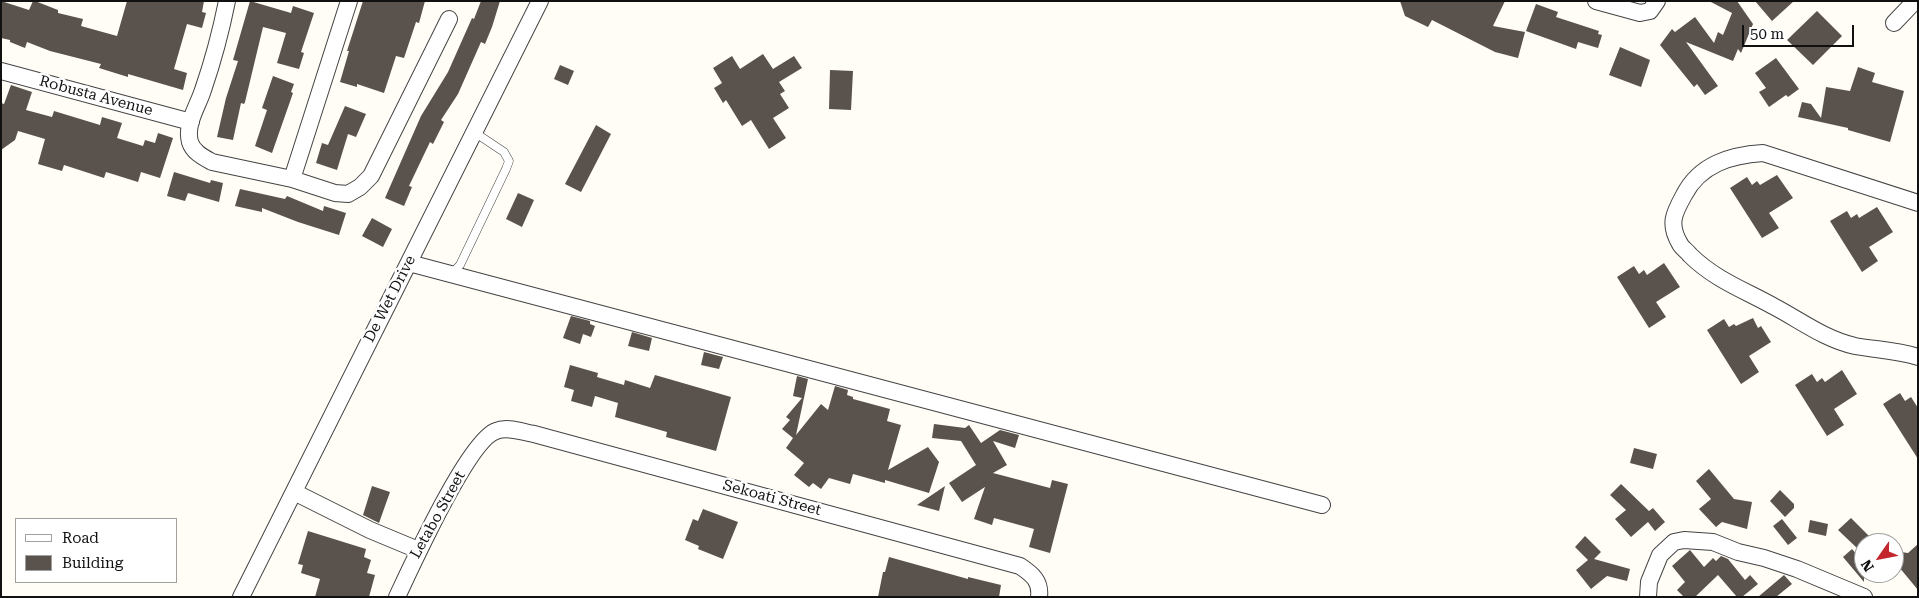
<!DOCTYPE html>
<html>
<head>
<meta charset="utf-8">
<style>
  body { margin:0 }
  #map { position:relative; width:1919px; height:598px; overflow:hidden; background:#fffdf5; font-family:"Roboto Serif",serif }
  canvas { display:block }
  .frame { position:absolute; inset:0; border:2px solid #111; pointer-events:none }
  .legend { position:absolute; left:15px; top:518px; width:162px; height:65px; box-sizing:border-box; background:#fff; border:1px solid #a0a0a0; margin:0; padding:6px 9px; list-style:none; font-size:15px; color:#111 }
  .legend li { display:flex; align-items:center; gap:10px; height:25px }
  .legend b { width:25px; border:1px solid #a0a0a0 }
  .north { position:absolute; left:1854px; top:533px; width:50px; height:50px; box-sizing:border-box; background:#fff; border:1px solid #a0a0a0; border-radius:50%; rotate:237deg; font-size:14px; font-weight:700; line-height:20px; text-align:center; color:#111 }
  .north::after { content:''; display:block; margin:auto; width:18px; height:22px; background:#c4262e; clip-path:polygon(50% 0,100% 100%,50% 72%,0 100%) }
  .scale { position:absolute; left:1742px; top:25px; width:112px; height:22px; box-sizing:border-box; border:2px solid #111; border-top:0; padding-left:6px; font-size:15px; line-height:18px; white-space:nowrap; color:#111; -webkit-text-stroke:4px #fff; paint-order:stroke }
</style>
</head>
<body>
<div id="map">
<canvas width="1919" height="598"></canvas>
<div class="frame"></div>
<ul class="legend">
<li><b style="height:6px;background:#fff"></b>Road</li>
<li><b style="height:14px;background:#5a524d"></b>Building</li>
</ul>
<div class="north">N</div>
<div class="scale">50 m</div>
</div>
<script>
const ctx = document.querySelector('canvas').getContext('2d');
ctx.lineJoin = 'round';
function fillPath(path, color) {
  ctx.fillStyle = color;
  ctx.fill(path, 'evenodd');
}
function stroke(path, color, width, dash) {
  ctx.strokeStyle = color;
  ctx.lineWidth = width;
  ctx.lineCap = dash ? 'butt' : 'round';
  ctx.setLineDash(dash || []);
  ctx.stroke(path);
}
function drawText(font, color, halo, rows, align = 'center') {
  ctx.font = font + ' "Roboto Serif",serif';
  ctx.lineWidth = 5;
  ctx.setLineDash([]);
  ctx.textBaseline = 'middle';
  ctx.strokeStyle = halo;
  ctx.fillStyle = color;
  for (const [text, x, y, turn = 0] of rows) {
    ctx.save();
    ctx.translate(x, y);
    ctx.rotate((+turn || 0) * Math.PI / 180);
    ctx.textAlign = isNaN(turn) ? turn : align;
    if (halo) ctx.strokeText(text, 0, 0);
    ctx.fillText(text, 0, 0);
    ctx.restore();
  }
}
const building = new Path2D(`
  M1,1L29,10L33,1H35L58,10V13L83,19L81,26L117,36L127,1H204L202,12L206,13L202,28L187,24L174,69L187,73L183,90L128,74V77L99,68L101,64L50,51L27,42L25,48L10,42V40L1,38Z
  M250,1L291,13L293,6L314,13L301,52L304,53L299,69L277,63L286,33L263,27L245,102L244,104L241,103L233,140L217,137L226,98L238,61L233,60Z
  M363,1H425L419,23L416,22L404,58L396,56L384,93L357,84V87L340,82L349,51H347Z
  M481,1H500L492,27L485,44L481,42L458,94L441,120L444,122L433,144L430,142L409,186L412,187L404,206L385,198L421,116L448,72L472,18L474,19Z
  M1400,1H1505L1493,26L1525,32L1518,58L1495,52L1432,20L1428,27L1405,16Z
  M1709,1H1737L1753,24L1741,53L1738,49L1733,61L1686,42L1718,86L1705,95L1697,84L1694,87L1660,45L1672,29L1675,32L1695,17L1714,43L1718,32L1723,35L1732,13Z
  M1755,1H1794L1772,21Z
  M1536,4L1558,12L1556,17L1599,31L1598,34L1602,35L1598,48L1578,42L1576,49L1526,31Z
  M1817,11L1842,36L1813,65L1787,40Z
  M1620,47L1650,60L1641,87L1609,75Z
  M763,54L773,69L794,56L802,68L779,82L785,91L780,94L789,108L773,118L786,138L769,149L751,120L742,126L726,100L723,103L714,88L722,83L713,68L732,56L740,69Z
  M1776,58L1799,89L1788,97L1786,95L1769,107L1759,92L1766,88L1755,73Z
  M560,65L574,71L568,85L554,79Z
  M1858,67L1875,73L1872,82L1904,91L1890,142L1848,130V128L1798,117L1802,102L1811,104L1821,118L1826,87L1850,91Z
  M830,70L853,71L851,110L829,109Z
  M273,76L294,84L291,92L293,93L272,153L255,146L267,110L262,108Z
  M11,85L32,92L26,110L52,117L54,111L100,125L102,117L122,123L117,138L143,146L145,140L155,143L158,133L173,138L160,178L141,172L138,182L106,172L104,178L64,165L62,171L38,164L45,139L18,131L15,140L1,150V103L4,104Z
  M345,106L366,114L356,137L348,134L337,170L316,163L322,143L328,145Z
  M596,125L611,134L581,192L565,184Z
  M174,172L210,183L211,180L223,183L219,202L188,193L185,201L167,196Z
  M1777,175L1793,198L1769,213L1779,228L1762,238L1730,188L1747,177L1752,185L1757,181L1760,185Z
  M240,189L285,199L287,196L323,211L324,206L346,213L339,235L298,222L262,208V212L235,206Z
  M518,193L534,200L522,227L506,219Z
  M1877,207L1893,232L1869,247L1878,261L1862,272L1830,221L1847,211L1851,218L1857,214L1859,218Z
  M372,218L392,229L383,247L362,236Z
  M1664,263L1680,287L1656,302L1666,317L1649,328L1617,277L1634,266L1639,274L1644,270L1647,275Z
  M571,316L590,321V324L595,326L591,337L583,334L580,344L563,338Z
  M1753,318L1758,328L1761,326L1771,342L1749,356L1759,372L1741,384L1707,330L1724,319L1729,327L1734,324L1736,326Z
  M632,332L652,338L649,351L628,346Z
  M704,352L723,357L719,369L701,365Z
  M570,365L598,373L597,377L624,385L625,380L650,388L655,375L731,397L716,451L666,437L667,432L615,417L618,403L595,396L592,407L571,401L574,390L564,387Z
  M1842,370L1857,394L1834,409L1844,425L1827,436L1795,385L1812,374L1817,382L1822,378L1825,382Z
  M797,376L808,379L796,435L821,404L828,410L835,386L848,390L847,395L853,397V399L890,409L887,421L901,425L888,470L928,447L939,462L929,493L885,480V483L853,474L850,484L829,478L821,489L813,483L809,487L794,475L804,463L786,448L793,438L782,429L790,420L786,417L802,398L793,396Z
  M1900,393L1905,401L1911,397L1918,408V459L1883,404Z
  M934,424L965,428L969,425L981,443L1000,430L1019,435L1015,448L993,441L1007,465L993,473L1050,488L1052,480L1068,484L1050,553L1029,547L1034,529L994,518L992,525L974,519L985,487L962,502L949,483L976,465L961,441L932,438Z
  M1634,448L1657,454L1653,469L1630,463Z
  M1709,469L1734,499L1752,502L1747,529L1722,522L1716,527L1699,509L1711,499L1696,481Z
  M1621,484L1649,511L1653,508L1665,522L1655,531L1648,522L1631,537L1615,519L1626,510L1610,495Z
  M372,486L390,492L379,523L363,515Z
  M945,486L939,511L917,505Z
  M1780,490L1794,504V508L1785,517L1770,501Z
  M703,509L738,522L723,559L698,549L699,546L685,540L693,519L698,521Z
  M1851,518L1870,537L1858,549L1838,530Z
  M1782,519L1797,538L1788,545L1773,526Z
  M1810,520L1828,524L1826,536L1808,532Z
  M308,531L366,549L364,557L371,560L367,573L375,575L369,597H315L320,579L301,573L303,565L298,564Z
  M1585,536L1601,552L1594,559L1630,569L1627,581L1607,576L1591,589L1576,570L1588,560L1575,547Z
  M1918,544V590L1894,561V551L1908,553Z
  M1852,549L1864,563V582L1843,557Z
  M1690,550L1704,567L1713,558L1716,561L1721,556L1728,559L1745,580L1750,575L1758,584L1742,597H1737L1718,575L1695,597H1684L1677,590L1685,582L1672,566Z
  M889,557L968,579V577L1001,585L999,597H878L883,572H885Z
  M1784,575L1792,584L1776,597H1758Z`);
const service = new Path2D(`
  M451,272L454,271L460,265L506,169L509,161L504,152L474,132`);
const minor = new Path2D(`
  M227,1C221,31 213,61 203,90C198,106 185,124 190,142C193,152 203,157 212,162L292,179L335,193L348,194L360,187L371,176L449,19
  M1596,1L1640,13L1650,11L1657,1
  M1894,23L1915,1
  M1,71L191,122
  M292,179L349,1
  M1918,203L1763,153C1731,155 1700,164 1684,195C1674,213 1668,224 1680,244C1682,248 1687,251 1690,255C1714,279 1744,290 1773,306C1800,320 1824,339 1855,346C1876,350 1897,350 1918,357
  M409,263L1322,505
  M294,492L370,530L418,550
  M241,597L540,1
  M397,597C411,567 469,440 496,431C507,426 522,432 534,434L1020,566C1032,574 1041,581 1039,597
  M1648,597L1649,582L1660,555L1674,542L1684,540L1713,542L1738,552L1764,558L1797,569L1864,597`);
const streetNames = [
  ["Robusta Avenue",96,96,15],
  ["De Wet Drive",390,299,-63],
  ["Sekoati Street",772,498,15],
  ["Letabo Street",438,515,-61]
];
fillPath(building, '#5a524d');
stroke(service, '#444', 9);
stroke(minor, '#444', 18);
stroke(service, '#fff', 8);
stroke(minor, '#fff', 16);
drawText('15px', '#111', '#fff', streetNames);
</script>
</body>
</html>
